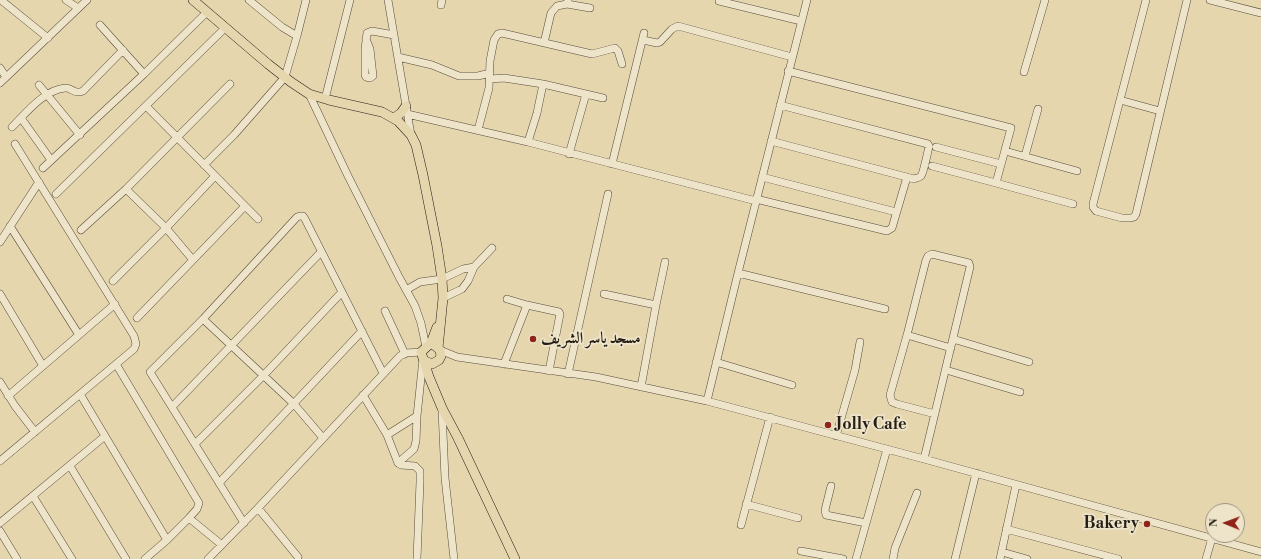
<!DOCTYPE html>
<html>
<head>
<meta charset="utf-8">
<style>
  body { margin:0 }
  #map { position:relative; width:1261px; height:559px; overflow:hidden; background:#e5d6ae; font-family:"Libre Bodoni",serif }
  canvas { display:block }
  .north { position:absolute; left:1205px; top:503px; width:40px; height:40px; box-sizing:border-box; background:#eee4ca; border:1px solid #9e9582; border-radius:50%; rotate:271deg; font-size:11px; font-weight:700; line-height:16px; text-align:center; color:#261e15 }
  .north::after { content:''; display:block; margin:auto; width:14px; height:18px; background:#8f2418; clip-path:polygon(50% 0,100% 100%,50% 72%,0 100%) }
</style>
</head>
<body>
<div id="map">
<canvas width="1261" height="559"></canvas>
<div class="north">N</div>
</div>
<script>
const ctx = document.querySelector('canvas').getContext('2d');
ctx.lineJoin = 'round';
function stroke(path, color, width, dash) {
  ctx.strokeStyle = color;
  ctx.lineWidth = width;
  ctx.lineCap = dash ? 'butt' : 'round';
  ctx.setLineDash(dash || []);
  ctx.stroke(path);
}
function drawText(font, color, halo, rows, align = 'center') {
  ctx.font = font + ' "Libre Bodoni",Amiri,serif';
  ctx.lineWidth = 3.5;
  ctx.setLineDash([]);
  ctx.textBaseline = 'middle';
  ctx.strokeStyle = halo;
  ctx.fillStyle = color;
  for (const [text, x, y, turn = 0] of rows) {
    ctx.save();
    ctx.translate(x, y);
    ctx.rotate((+turn || 0) * Math.PI / 180);
    ctx.textAlign = isNaN(turn) ? turn : align;
    if (halo) ctx.strokeText(text, 0, 0);
    ctx.fillText(text, 0, 0);
    ctx.restore();
  }
}
const minor = new Path2D(`
  M1,0L48,38
  M66,0L78,8
  M249,0L282,27L297,36
  M388,0L411,135
  M1146,0L1093,204V207L1096,211L1122,218H1131L1134,217L1136,214L1187,0
  M1210,0L1261,13
  M719,1L801,21
  M567,4L590,8
  M441,5L442,0
  M100,25L144,74
  M366,39L370,49L373,76L370,78L366,77L365,75V49L367,33L372,31L394,35
  M643,40L657,43L660,42L672,29L678,26L792,57
  M544,43L551,13L557,6L567,4L568,0
  M398,57L432,65L459,76H478L490,73
  M0,68L6,77
  M788,71L1011,128L996,183L1073,204
  M1024,72L1045,0
  M490,79L504,78L543,84L537,113L528,142
  M0,83L87,0
  M543,84L603,98
  M39,85L80,135
  M309,94L348,176L399,277L415,306L421,323L426,347
  M325,99L350,0
  M1120,100L1160,111
  M146,106L258,219
  M407,114L528,142L756,201
  M21,118L51,160
  M12,127C26,113 44,90 65,88C72,87 73,95 83,91L123,50
  M478,130L489,88L490,61L494,40L498,34L502,33L592,54L615,48L618,51L622,64
  M771,141L914,179C916,178 919,178 921,176C923,174 928,151 929,146L928,144L924,143L780,105
  M936,147L1001,164
  M1005,151L1077,171
  M569,154L586,94
  M1025,156L1038,109
  M612,164L644,33
  M204,165L234,135L285,77L297,36L306,0
  M932,166L996,183
  M43,168L144,74L207,12
  M762,177L896,212
  M126,189L166,228L193,260
  M56,194L225,28
  M756,199L887,231L892,228L907,177
  M10,226L79,335
  M81,230L126,189L230,84
  M0,242L39,182
  M738,273L885,309
  M113,281L166,228L215,176
  M406,290L420,282L442,279L463,269L474,267
  M0,294L43,366
  M604,294L656,305L641,387
  M443,298L462,289L468,281L474,267L492,248
  M507,299L527,305
  M656,305L665,262
  M385,311L405,354
  M137,318L245,206
  M203,319L294,404L323,438
  M907,335L951,348
  M953,339L1029,362
  M440,350L457,357L596,377L707,401L924,459L1261,552
  M716,362L792,385
  M116,364L199,503L197,509L189,518L167,540L145,559
  M504,364L527,305L559,312L560,314L549,371
  M946,370L1020,392
  M568,374L608,194
  M0,382L15,406L35,432
  M80,394L167,540
  M363,395L387,435L398,463L401,465L415,466L420,471V482L417,559
  M8,396L115,304
  M707,401L738,273L807,0
  M172,407L321,252
  M442,410L445,478L454,559
  M387,435L417,416
  M836,436L855,370L860,342
  M195,444L264,375L342,292
  M924,459L970,267L969,263L932,254L928,256L926,260L907,335L890,395L892,402L897,404L935,414
  M0,461L134,349L136,344L134,336L15,144
  M398,463L414,449L416,441L417,416L423,359
  M70,466L126,559
  M219,483L362,331
  M831,486L825,510L826,515L866,523
  M33,496L72,559
  M746,504L798,518
  M258,508L298,557
  M189,518L222,545
  M0,523L105,436
  M244,523L150,372L203,319L297,217L300,216H303L305,219L383,373
  M741,525L770,417
  M1006,529L1118,559
  M0,531L17,559
  M801,551L843,559
  M1002,552L1027,559
  M208,559L258,508L400,356L406,353L421,352
  M856,559L887,449
  M893,559L895,548L917,493
  M955,559L976,473
  M1000,559L1016,485
  M1206,559L1212,538`);
const major = new Path2D(`
  M193,0L268,64L291,82L309,94L329,100L382,112L398,121L411,135L416,145L423,175L437,246L442,279L443,298L438,348
  M394,118L401,113L406,106
  M437,327L431,343L421,352L429,377L442,408L458,438L515,559
  M425,361L432,364L439,360L441,356L440,350L434,345`);
const markers = [
  [533,339,4,"#8f2418"],
  [828,425,4,"#8f2418"],
  [1147,524,4,"#8f2418"]
];
const poiNames = [
  ["مسجد ياسر الشريف",541,339],
  ["Jolly Cafe",836,425],
  ["Bakery",1139,524,"right"]
];
stroke(minor, '#564c3b', 8);
stroke(major, '#261e15', 10);
stroke(minor, '#eee4ca', 7);
stroke(major, '#e5d6ae', 9);
for (const [x, y, r, color] of markers) {
  const dot = new Path2D();
  dot.arc(x, y, r, 0, 2 * Math.PI);
  ctx.fillStyle = color;
  ctx.fill(dot);
  stroke(dot, '#eee4ca', 1.5);
}
drawText('bold 16px', '#261e15', '#eee4ca', poiNames, 'left');
</script>
</body>
</html>
